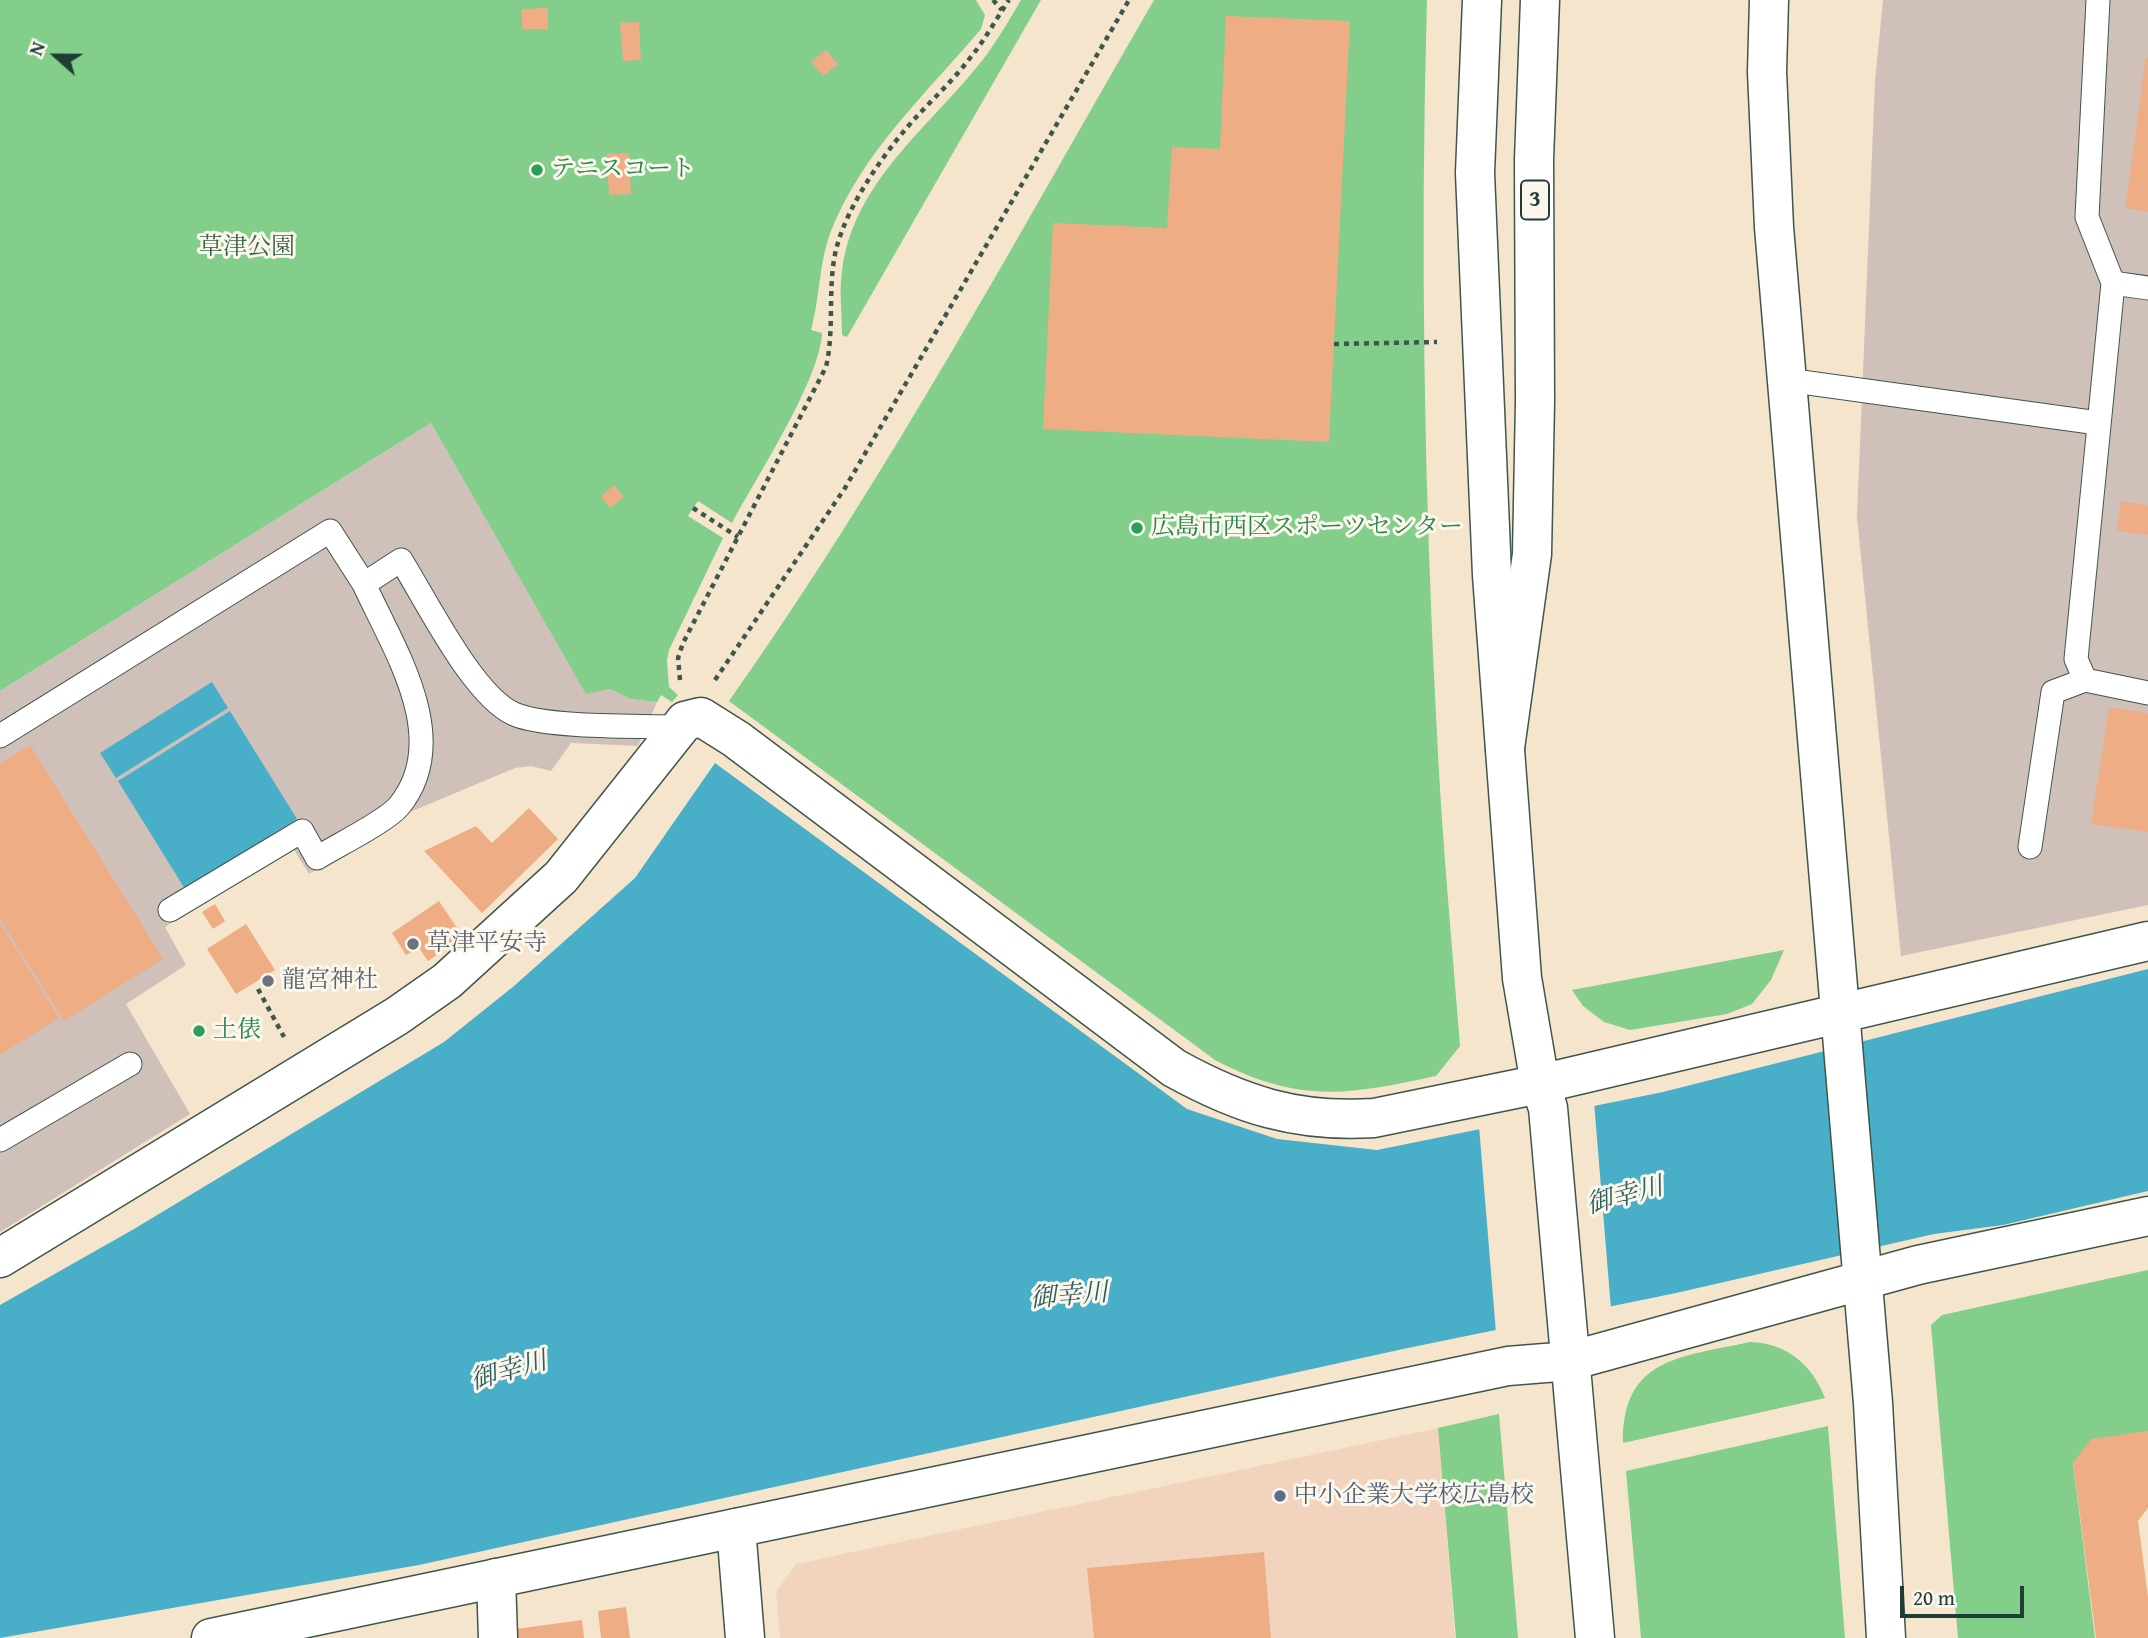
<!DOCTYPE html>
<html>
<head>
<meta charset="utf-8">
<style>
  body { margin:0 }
  #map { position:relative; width:2148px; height:1638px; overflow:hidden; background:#f5e5cc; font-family:"Gentium Book Plus",serif }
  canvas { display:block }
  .north { position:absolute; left:21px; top:21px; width:70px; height:70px; -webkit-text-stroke:5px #fbf7ec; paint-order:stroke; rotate:291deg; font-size:19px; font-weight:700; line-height:28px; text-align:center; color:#1f3d34 }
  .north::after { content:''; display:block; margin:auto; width:24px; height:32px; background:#1f3d34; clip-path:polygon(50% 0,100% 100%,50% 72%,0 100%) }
  .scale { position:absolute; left:1900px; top:1586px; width:124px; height:32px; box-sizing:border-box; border:4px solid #1f3d34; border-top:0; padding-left:9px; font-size:21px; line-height:24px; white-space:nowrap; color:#1f3d34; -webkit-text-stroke:5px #fbf7ec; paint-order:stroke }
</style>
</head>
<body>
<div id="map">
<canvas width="2148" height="1638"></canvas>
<div class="north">N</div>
<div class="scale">20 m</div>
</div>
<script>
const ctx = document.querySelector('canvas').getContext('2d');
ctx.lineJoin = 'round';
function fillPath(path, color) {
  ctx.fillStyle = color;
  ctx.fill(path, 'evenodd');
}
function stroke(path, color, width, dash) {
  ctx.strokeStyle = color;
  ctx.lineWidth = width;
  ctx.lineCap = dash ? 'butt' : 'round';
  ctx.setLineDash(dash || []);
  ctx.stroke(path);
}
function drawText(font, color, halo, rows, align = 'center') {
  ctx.font = font + ' "Gentium Book Plus","Noto Serif JP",serif';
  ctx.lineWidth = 6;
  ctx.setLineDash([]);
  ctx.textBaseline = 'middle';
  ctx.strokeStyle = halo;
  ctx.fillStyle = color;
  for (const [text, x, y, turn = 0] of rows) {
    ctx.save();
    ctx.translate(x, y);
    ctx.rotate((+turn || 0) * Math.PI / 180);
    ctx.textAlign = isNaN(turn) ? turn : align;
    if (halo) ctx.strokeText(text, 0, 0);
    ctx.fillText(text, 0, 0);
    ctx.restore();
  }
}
const built = new Path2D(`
  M1438,1428L1455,1638H780L776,1592L796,1564Z`);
const industrial = new Path2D(`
  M1883,0H2148V905L1901,956L1857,517L1875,81Z
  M431,423L586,693L610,689L630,699L657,702L638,746L571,743L551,771L531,766L515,768L410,812L309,874L293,848L165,927L186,965L126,1004L190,1114L0,1232V691Z`);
const green = new Path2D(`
  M0,0H976L985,15L981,29C927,93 863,151 831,231C819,262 820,298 811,330L822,333C820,380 756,478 732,523L698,501L688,516L723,538L669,650L667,660L669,687L678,695L672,702L661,695L657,702L630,699L610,689L586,694L431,423L0,691Z
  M1021,0H1041L847,337L842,335C842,314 839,291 842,271C854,176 938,122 990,50C1001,34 1011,17 1021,0Z
  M1154,0H1427C1420,245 1424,490 1437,735C1442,839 1452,943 1460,1046L1436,1076C1348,1095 1299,1104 1215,1060L729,701C887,478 1017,237 1154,0Z
  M1784,950L1771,980L1752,1004L1727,1014L1630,1030L1604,1022L1583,1006L1572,990Z
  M2148,1270V1431L2073,1463L2095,1638H1958L1931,1325L1942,1315Z
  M1750,1342C1787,1343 1812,1365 1825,1398L1623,1443C1622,1357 1682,1357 1750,1342Z
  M1499,1414L1518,1638H1456L1438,1428Z
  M1828,1426L1845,1638H1641L1626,1471Z`);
const water = new Path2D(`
  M212,682L228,708L116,778L100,753Z
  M230,711L297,819L185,889L118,781Z
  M715,763L1187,1109L1277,1139L1377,1150L1663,1092L2148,969V1191L2003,1225L1934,1234L1676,1293L1403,1349L419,1565L0,1638V1305L134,1229L444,1042L514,986L635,878Z`);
const pier = new Path2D(`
  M1594,1102L1611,1309L1496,1333L1479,1126Z`);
const building = new Path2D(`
  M548,8V29H522V9Z
  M1226,16L1350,21L1329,442L1043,429L1053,223L1167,228L1172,147L1220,149Z
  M639,22L641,60L623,61L620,23Z
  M826,50L838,64L823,76L811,62Z
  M2146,57H2148V212L2125,208Z
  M629,153L631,194L609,195L607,154Z
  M614,485L624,497L610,508L601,497Z
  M2121,501L2148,505V535L2117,531Z
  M2109,707L2148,713V832L2091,824Z
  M30,745L163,959L64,1021L0,919V764Z
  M529,808L558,839L482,913L424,851L476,826L492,843Z
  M439,901L463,937L428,961L419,948L406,955L392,933Z
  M215,904L225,921L213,929L202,912Z
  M0,923L59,1018L0,1055Z
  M246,924L275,970L236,994L207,949Z
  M2148,1431V1508L2138,1521L2148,1597V1638H2096L2073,1463L2091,1439Z
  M1264,1552L1271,1638H1094L1087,1568Z
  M626,1607L630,1638H601L598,1611Z
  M582,1620L584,1638H517L516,1629Z`);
const path = new Path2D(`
  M993,0L1002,10
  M1334,344L1437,342
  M693,508L738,537
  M680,680L678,658L683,643L826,367C835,328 827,288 836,250C847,204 888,147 920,113C937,95 955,78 970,58C985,40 996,19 1009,0
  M715,680L845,488L1129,0
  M258,989L284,1037`);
const service = new Path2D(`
  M2098,0L2087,217L2113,283L2076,659L2085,680L2148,693
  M2113,283L2148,288
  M1787,380L2098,423
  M0,736L330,531L364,584L401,560C426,600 473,696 514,714C545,728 642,726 680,727
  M2030,847L2053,692L2085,680
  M170,910L302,831L317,858C336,846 387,821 399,806C454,739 393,648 364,584
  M0,1140L130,1064`);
const minor = new Path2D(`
  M0,1258L397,1016L447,981L561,877L685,721L701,717L736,739L1174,1068C1241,1105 1297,1123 1374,1118L1540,1084
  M736,1528L745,1638
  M496,1578L498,1638`);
const tertiary = new Path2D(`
  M1482,0L1475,173L1492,575L1522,978L1540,1084L1548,1108L1595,1638
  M1769,0L1767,72L1774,227L1873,1403L1886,1638
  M1540,1084L2148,941
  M211,1638L1508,1366L1570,1361L1918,1265L2148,1216`);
const motorway = new Path2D(`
  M1505,748L1532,554L1535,401L1534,160L1540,0`);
const markers = [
  [537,170,7,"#2e9e5b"],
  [1137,528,7,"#2e9e5b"],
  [413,944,7,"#6b7280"],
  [268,981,7,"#6b7280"],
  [199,1031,7,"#2e9e5b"],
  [1280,1496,7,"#5c6f8a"]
];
const shields = [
  [1535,200,28]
];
const shieldNames = [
  ["3",1535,200]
];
const leisureNames = [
  ["テニスコート",551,170],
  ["広島市西区スポーツセンター",1151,528],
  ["土俵",213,1031]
];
const parkNames = [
  ["草津公園",247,248]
];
const worshipNames = [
  ["草津平安寺",427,944],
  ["龍宮神社",282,981]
];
const serviceNames = [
  ["中小企業大学校広島校",1294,1496]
];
const waterNames = [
  ["御幸川",1625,1197,-15],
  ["御幸川",1069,1297,-5],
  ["御幸川",509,1372,-16]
];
fillPath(built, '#f2d4be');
fillPath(industrial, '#cfc0ba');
fillPath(green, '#83ce8b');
fillPath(water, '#49aec8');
fillPath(pier, '#f5e5cc');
fillPath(building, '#efad86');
stroke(service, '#3f564b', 25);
stroke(minor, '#3f564b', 41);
stroke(tertiary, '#3f564b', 41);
stroke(motorway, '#3f564b', 41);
stroke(path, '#3f564b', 4.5, [5, 5]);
stroke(service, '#fff', 23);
stroke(minor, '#fff', 38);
stroke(tertiary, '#fff', 38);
stroke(motorway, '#fff', 38);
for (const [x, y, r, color] of markers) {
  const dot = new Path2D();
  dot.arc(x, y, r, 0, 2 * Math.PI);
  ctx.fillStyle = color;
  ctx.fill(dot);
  stroke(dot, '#fbf7ec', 2.5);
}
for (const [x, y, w] of shields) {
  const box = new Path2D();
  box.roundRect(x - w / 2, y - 19.5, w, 39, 5);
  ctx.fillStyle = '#fbf7ec';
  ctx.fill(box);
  stroke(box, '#1f3d34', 2);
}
drawText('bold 23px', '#1f3d34', null, shieldNames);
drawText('24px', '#27864d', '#fbf7ec', leisureNames, 'left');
drawText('24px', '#38614a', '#fbf7ec', parkNames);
drawText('24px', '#5b616d', '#fbf7ec', worshipNames, 'left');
drawText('24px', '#4e5e75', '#fbf7ec', serviceNames, 'left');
drawText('italic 26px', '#2c5f60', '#fbf7ec', waterNames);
</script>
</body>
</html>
